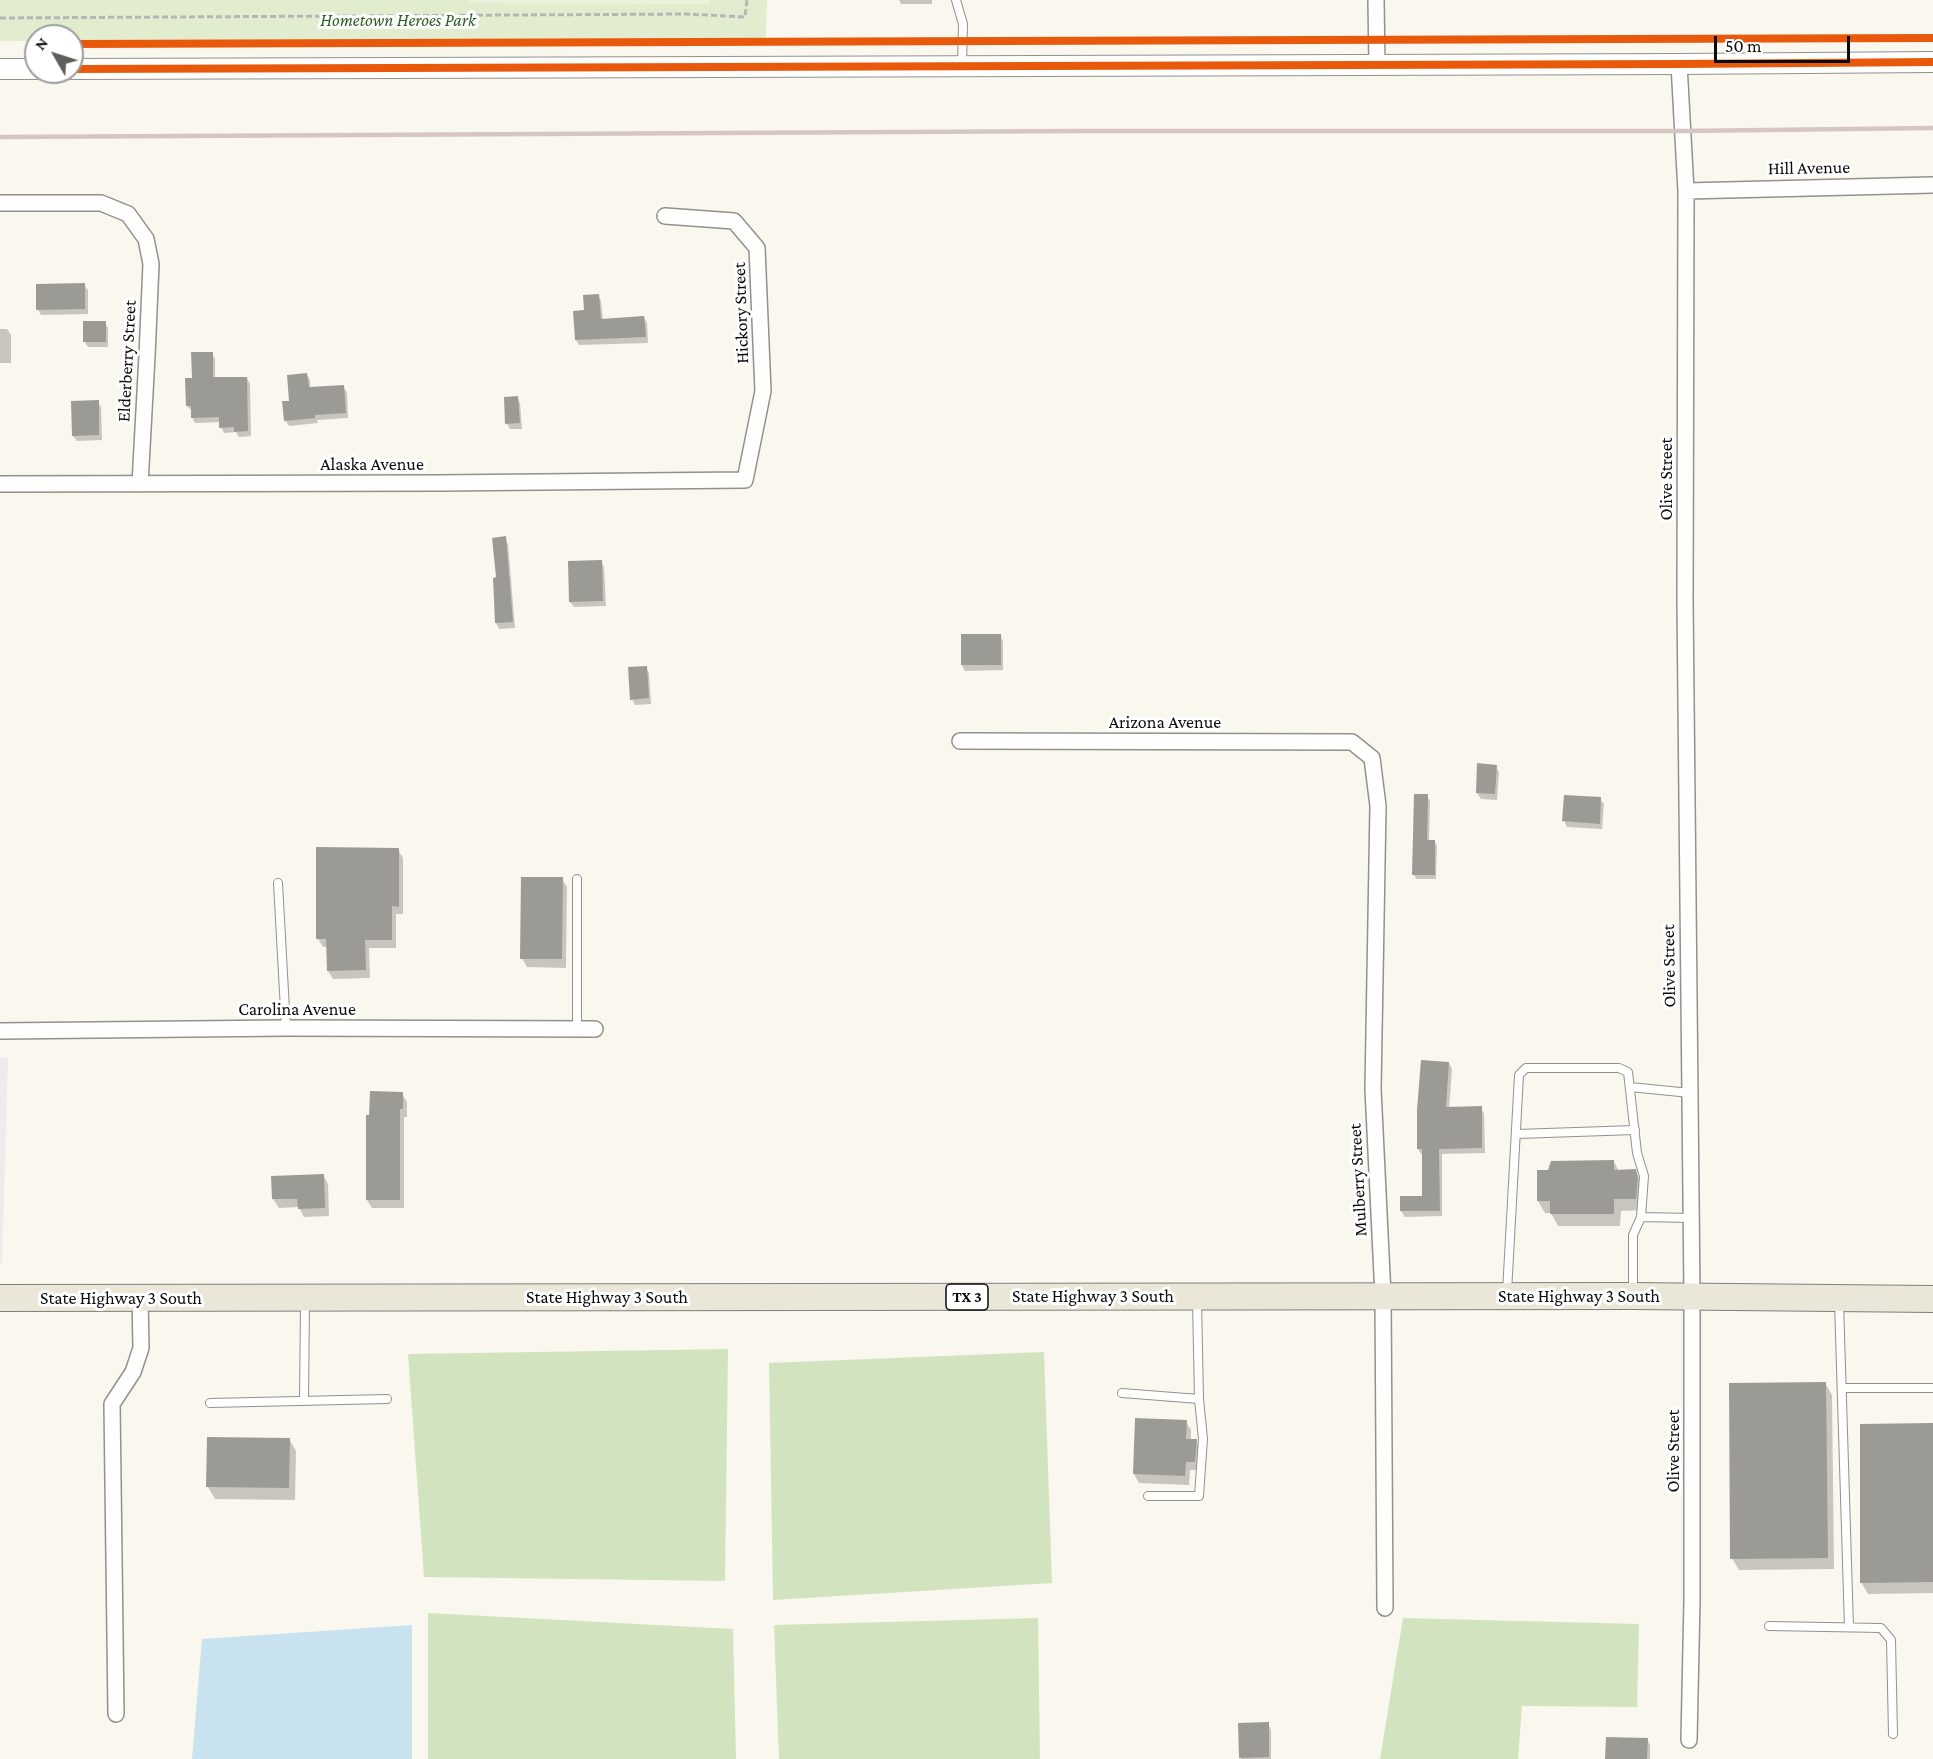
<!DOCTYPE html>
<html>
<head>
<meta charset="utf-8">
<style>
  body { margin:0 }
  #map { position:relative; width:1933px; height:1759px; overflow:hidden; background:#faf7ef; font-family:"Crimson Pro",serif }
  canvas { display:block }
  .north { position:absolute; left:24px; top:24px; width:60px; height:60px; box-sizing:border-box; background:#fff; border:2px solid #9d9d9d; border-radius:50%; rotate:309deg; font-size:16px; font-weight:700; line-height:24px; text-align:center; color:#0b0b0b }
  .north::after { content:''; display:block; margin:auto; width:21px; height:27px; background:#5f5e5b; clip-path:polygon(50% 0,100% 100%,50% 72%,0 100%) }
  .scale { position:absolute; left:1714px; top:36px; width:136px; height:27px; box-sizing:border-box; border:3px solid #0b0b0b; border-top:0; padding-left:8px; font-size:18px; line-height:21px; white-space:nowrap; color:#0b0b0b; -webkit-text-stroke:4px #fff; paint-order:stroke }
</style>
</head>
<body>
<div id="map">
<canvas width="1933" height="1759"></canvas>
<div class="north">N</div>
<div class="scale">50 m</div>
</div>
<script>
const ctx = document.querySelector('canvas').getContext('2d');
ctx.lineJoin = 'round';
function fillPath(path, color) {
  ctx.fillStyle = color;
  ctx.fill(path, 'evenodd');
}
function stroke(path, color, width, dash) {
  ctx.strokeStyle = color;
  ctx.lineWidth = width;
  ctx.lineCap = dash ? 'butt' : 'round';
  ctx.setLineDash(dash || []);
  ctx.stroke(path);
}
function drawText(font, color, halo, rows, align = 'center') {
  ctx.font = font + ' "Crimson Pro",serif';
  ctx.lineWidth = 6;
  ctx.setLineDash([]);
  ctx.textBaseline = 'middle';
  ctx.strokeStyle = halo;
  ctx.fillStyle = color;
  for (const [text, x, y, turn = 0] of rows) {
    ctx.save();
    ctx.translate(x, y);
    ctx.rotate((+turn || 0) * Math.PI / 180);
    ctx.textAlign = isNaN(turn) ? turn : align;
    if (halo) ctx.strokeText(text, 0, 0);
    ctx.fillText(text, 0, 0);
    ctx.restore();
  }
}
const industrial = new Path2D(`
  M0,1057L8,1058L2,1263H0Z`);
const green = new Path2D(`
  M0,0H767L766,39L72,41V36H36V41H0Z`);
const forest = new Path2D(`
  M728,1349L725,1581L424,1577L408,1354Z
  M1044,1352L1052,1583L773,1600L769,1363Z
  M428,1613L733,1629L736,1759H428Z
  M1038,1618L1040,1759H779L774,1625Z
  M1403,1618L1639,1624L1637,1707L1522,1706L1518,1759H1380Z`);
const pitch = new Path2D(`
  M469,0H710V4L469,3Z`);
const water = new Path2D(`
  M412,1625V1759H192L202,1639Z`);
const shadow = new Path2D(`
  M899,0H932V4H901Z
  M84,285L88,290V314L41,315L38,309Z
  M598,295L601,301L603,320L644,317L647,323L648,343L579,345L576,340L585,311Z
  M105,323L108,328V347H88L84,341Z
  M0,329H7L11,335V363H0Z
  M212,354L215,359V379L247,378L250,384L251,436L239,437L236,432L224,433L221,427V422L195,423L192,417V411L187,406L193,380Z
  M307,375L310,380V389L343,387L347,392L348,418L317,420L318,423L289,426L285,420L291,402Z
  M517,397L520,403L522,429H510L507,424L505,398Z
  M98,402L101,407L102,440L77,441L73,436Z
  M505,538L508,544L515,628L499,629L496,623L495,579H497Z
  M601,562L604,567L606,606L574,607L570,602Z
  M1000,636L1003,641V670L965,671L962,665Z
  M646,668L649,673L651,704L635,705L632,699Z
  M1496,767L1499,772L1497,800L1481,799L1477,793Z
  M1427,796L1430,801L1429,841H1434L1437,846L1436,879H1416L1414,874Z
  M1600,799L1604,804L1602,829L1567,827L1564,821Z
  M398,850L403,858V914H396V948H369L370,978L333,979L328,971V947H323L318,939Z
  M562,879L567,887L566,968L527,967L522,958Z
  M1449,1063L1452,1069L1449,1109L1481,1108L1484,1114L1485,1153L1442,1154V1216L1405,1217L1401,1211V1197H1424V1154H1421L1418,1149Z
  M402,1094L407,1102V1117H404V1208H372L367,1200Z
  M1614,1162L1619,1171H1635L1642,1183L1643,1210L1621,1211L1620,1226H1558L1551,1213H1545L1538,1201V1172Z
  M323,1175L328,1184L329,1216L304,1217L299,1207L279,1208L273,1199Z
  M1825,1383L1832,1395L1834,1569L1739,1570L1732,1558Z
  M1186,1422L1191,1430V1441H1196L1201,1450L1200,1470H1190L1189,1485L1139,1483L1134,1474Z
  M1933,1424V1593L1868,1594L1861,1582Z
  M289,1439L296,1451L295,1500L215,1499L208,1487Z
  M1268,1724L1271,1730V1759H1241L1240,1757Z
  M1647,1739L1650,1745V1759H1606Z`);
const building = new Path2D(`
  M85,283V309L36,310V284Z
  M599,294L601,319L644,316L646,337L575,340L573,311L584,310L583,295Z
  M83,321H106V342H83Z
  M191,352H213V377H247L248,431L234,432V427L219,428V417L191,418V406H186L185,378H192Z
  M307,373L309,387L344,385L346,413L315,415V418L284,421L282,401H289L287,375Z
  M518,396L520,423L505,424L504,397Z
  M99,400V435L72,436L71,401Z
  M506,536L513,622L495,623L493,578L496,577L492,538Z
  M602,560L603,601L569,602L568,561Z
  M961,634H1001V665H961Z
  M647,666L649,698L630,700L628,667Z
  M1477,763L1497,765L1495,794L1476,793Z
  M1414,794H1428L1427,840H1435V875H1412Z
  M1564,795L1601,797L1600,824L1562,821Z
  M316,847L399,848V907L392,906V940H365L366,970L327,971L326,939H316Z
  M521,877H563L562,959H520Z
  M1421,1060L1449,1062L1446,1107L1482,1106V1148L1439,1149L1440,1211H1400V1196H1422V1149H1417V1110Z
  M370,1091L403,1092V1109H400V1200H366V1115H369Z
  M1614,1160V1170L1636,1169L1638,1177L1636,1199H1614V1214H1550V1201H1537V1170H1548L1551,1161Z
  M324,1174L325,1208L298,1209L297,1199H272L271,1176Z
  M1826,1382L1828,1558L1730,1559L1729,1383Z
  M1135,1418L1187,1420L1186,1439H1197L1195,1462H1186L1185,1476L1133,1474Z
  M1933,1423V1582L1860,1583V1424Z
  M207,1437L290,1438L289,1488L206,1487Z
  M1269,1722V1757L1239,1758L1238,1723Z
  M1606,1737L1648,1738L1647,1759H1605Z`);
const path = new Path2D(`
  M0,18L686,14L745,17L747,0`);
const service = new Path2D(`
  M956,0L963,24L962,65
  M278,883L286,1028
  M577,1029V879
  M1630,1087L1690,1093
  M1517,1134L1635,1130
  M1641,1217L1691,1218
  M1507,1292L1519,1075L1526,1068H1619L1628,1072L1637,1153L1644,1176L1641,1217L1633,1235V1291
  M1839,1302L1849,1627
  M1842,1388H1933
  M1122,1393L1199,1399L1197,1301
  M304,1401L305,1302
  M210,1403L387,1399
  M1148,1496H1199L1203,1439L1199,1399
  M1769,1626L1881,1628L1891,1640L1893,1734`);
const minor = new Path2D(`
  M1376,0L1377,65
  M1679,64L1686,191L1685,601L1692,1296V1600L1689,1740
  M1686,191L1933,185
  M0,203H101L128,214L146,239L151,264L147,356L140,484
  M0,484L439,483L745,480L763,391L757,248L734,221L665,216
  M960,741L1352,742L1372,758L1378,806L1373,1089L1383,1296L1385,1608
  M0,1031L286,1028L595,1029
  M116,1714L112,1404L133,1372L141,1348L140,1298`);
const tertiary = new Path2D(`
  M0,69H36
  M72,69L1679,64L1933,62`);
const primary = new Path2D(`
  M0,1298L1633,1296L1933,1299`);
const rail = new Path2D(`
  M0,137L1079,131H1683L1933,128`);
const cycleway = new Path2D(`
  M72,44L1933,38
  M72,69L1679,64L1933,62`);
const shields = [
  [967,1297,42]
];
const shieldNames = [
  ["TX 3",967,1297]
];
const parkNames = [
  ["Hometown Heroes Park",398,20]
];
const streetNames = [
  ["Hill Avenue",1809,168,-1],
  ["Hickory Street",741,313,-92],
  ["Elderberry Street",127,361,-87],
  ["Alaska Avenue",372,464],
  ["Olive Street",1666,479,-90],
  ["Arizona Avenue",1165,722],
  ["Olive Street",1669,966,-91],
  ["Carolina Avenue",297,1009],
  ["Mulberry Street",1358,1180,-93],
  ["State Highway 3 South",1093,1296],
  ["State Highway 3 South",1579,1296],
  ["State Highway 3 South",607,1297],
  ["State Highway 3 South",121,1298],
  ["Olive Street",1673,1451,-90]
];
fillPath(industrial, '#f1eaec');
fillPath(green, '#e2edd0');
fillPath(forest, '#d2e4bf');
fillPath(pitch, '#ecf2da');
fillPath(water, '#c8e2f0');
fillPath(shadow, '#0003');
fillPath(building, '#9c9a95');
stroke(service, '#93918e', 10);
stroke(minor, '#93918e', 18);
stroke(tertiary, '#93918e', 22);
stroke(primary, '#807f7b', 28);
stroke(path, '#b7b6b5', 3, [6, 3]);
stroke(service, '#fefefd', 8);
stroke(minor, '#fefefd', 15);
stroke(tertiary, '#fefefd', 20);
stroke(primary, '#eae6d8', 26);
stroke(rail, '#d5c5c4', 4.5);
stroke(cycleway, '#e8590c', 8);
for (const [x, y, w] of shields) {
  const box = new Path2D();
  box.roundRect(x - w / 2, y - 13, w, 26, 4.5);
  ctx.fillStyle = '#fff';
  ctx.fill(box);
  stroke(box, '#0b0b0b', 1.5);
}
drawText('bold 16px', '#0b0b0b', null, shieldNames);
drawText('italic 18px', '#2d5d21', '#fff', parkNames);
drawText('18px', '#0b0b0b', '#fff', streetNames);
</script>
</body>
</html>
